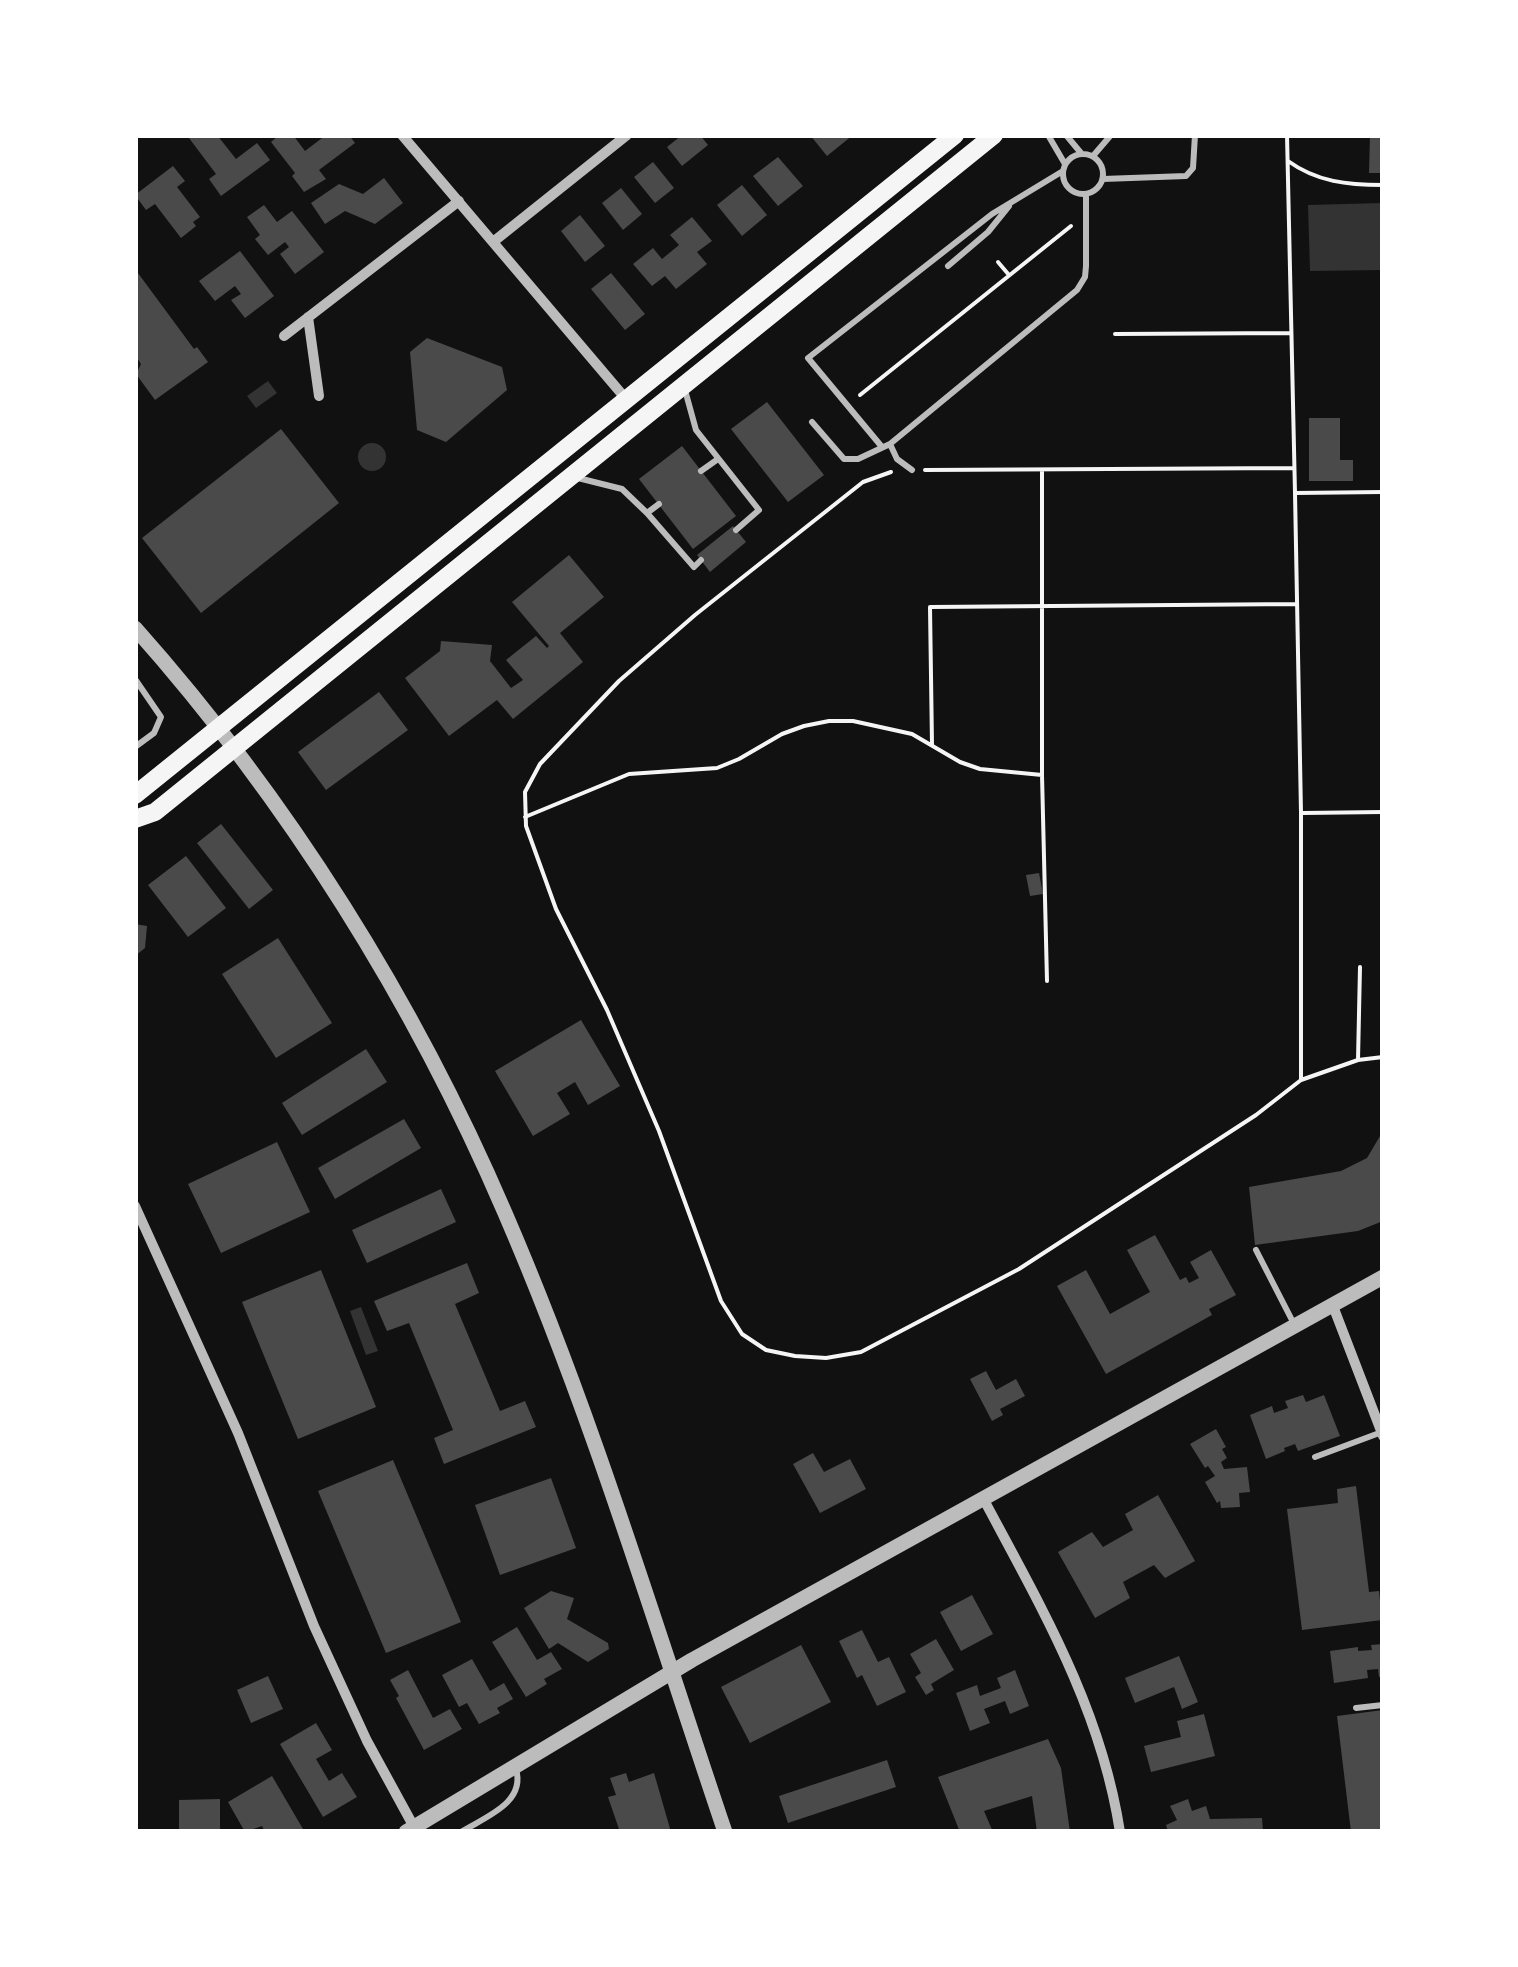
<!DOCTYPE html>
<html>
<head>
<meta charset="utf-8">
<style>
  body { margin:0 }
  #map { position:relative; width:1518px; height:1967px; overflow:hidden; background:#111; font-family:"Nunito Sans",sans-serif }
  canvas { display:block }
  .frame { position:absolute; inset:0; border:138px solid #fff; pointer-events:none }
</style>
</head>
<body>
<div id="map">
<canvas width="1518" height="1967"></canvas>
<div class="frame"></div>
</div>
<script>
const ctx = document.querySelector('canvas').getContext('2d');
ctx.lineJoin = 'round';
function fillPath(path, color) {
  ctx.fillStyle = color;
  ctx.fill(path, 'evenodd');
}
function stroke(path, color, width, dash) {
  ctx.strokeStyle = color;
  ctx.lineWidth = width;
  ctx.lineCap = dash ? 'butt' : 'round';
  ctx.setLineDash(dash || []);
  ctx.stroke(path);
}
const water = new Path2D(`
  M1383,203V270L1310,271L1308,205Z
  M268,381L277,393L256,408L247,396Z
  M358 457a14 14 0 1 1 28 0a14 14 0 1 1-28 0Z
  M361,1307L378,1351L366,1355L350,1311Z`);
const building = new Path2D(`
  M193,135H217L236,159L257,143L270,160L221,196L209,179L216,174L189,138Z
  M279,135H293L305,151L326,135H349L355,143L319,170L326,179L304,192L292,176L295,173L271,142Z
  M682,135H700L708,145L682,166L667,147Z
  M810,135H853L827,156Z
  M1370,135H1383V173H1369Z
  M778,157L803,186L778,206L753,176Z
  M653,162L674,188L655,203L634,177Z
  M173,166L185,181L177,187L200,217L193,222L196,226L181,238L155,204L146,210L135,195Z
  M384,178L403,203L375,224L345,211L325,224L311,203L339,184L363,194Z
  M742,185L767,215L742,236L717,205Z
  M621,188L642,214L623,230L602,203Z
  M264,205L277,222L292,211L324,252L295,274L280,254L289,247L285,242L268,255L255,239L260,235L247,217Z
  M580,215L605,246L585,262L561,231Z
  M692,217L712,241L697,252L707,264L676,289L665,276L652,286L633,264L653,248L662,259L679,245L670,235Z
  M240,251L274,296L245,318L231,300L241,294L235,286L215,301L199,281Z
  M135,269L194,349L197,347L208,362L155,400L136,374L141,364L135,355Z
  M611,273L645,314L625,330L591,289Z
  M427,338L502,367L507,390L446,442L417,430L410,352Z
  M767,402L824,475L788,502L731,429Z
  M1309,418H1340V460H1353V481H1309Z
  M281,429L339,503L201,613L142,538Z
  M682,446L736,516L693,549L639,479Z
  M733,526L746,542L710,572L697,555Z
  M569,555L604,597L560,633L583,662L513,719L497,700L449,736L405,678L440,651L441,641L492,645L490,661L511,688L523,680L506,660L536,636L547,648L549,646L512,602Z
  M379,692L408,730L326,790L298,752Z
  M221,824L273,890L249,909L197,843Z
  M186,856L226,908L188,937L148,885Z
  M1039,873L1043,894L1030,896L1026,875Z
  M135,924L147,926L145,948L135,956Z
  M278,938L332,1023L276,1058L222,974Z
  M581,1020L620,1086L588,1105L575,1082L557,1093L570,1114L533,1136L495,1071Z
  M366,1049L387,1082L302,1135L282,1103Z
  M404,1119L421,1148L335,1199L318,1168Z
  M1383,1131V1221L1358,1231L1255,1245L1249,1187L1341,1171L1367,1158Z
  M277,1142L310,1212L221,1253L188,1184Z
  M441,1189L456,1222L367,1263L352,1230Z
  M1155,1235L1180,1280L1186,1277L1189,1283L1199,1278L1190,1262L1211,1250L1236,1295L1209,1309L1212,1315L1106,1374L1057,1286L1086,1270L1110,1314L1150,1292L1127,1250Z
  M467,1263L479,1293L455,1304L500,1411L525,1401L536,1427L444,1464L434,1438L453,1430L409,1323L387,1331L374,1301Z
  M321,1270L376,1407L298,1439L242,1302Z
  M986,1371L996,1390L1016,1379L1025,1396L1000,1409L1003,1415L992,1421L970,1379Z
  M1303,1395L1306,1402L1324,1395L1340,1436L1298,1451L1295,1444L1284,1448L1285,1451L1266,1459L1250,1415L1272,1406L1274,1413L1288,1408L1285,1401Z
  M1216,1429L1226,1447L1222,1449L1227,1458L1221,1462L1224,1469L1247,1467L1250,1492L1239,1493L1240,1507L1221,1508L1220,1501L1217,1503L1205,1482L1215,1476L1208,1466L1205,1468L1190,1444Z
  M813,1453L824,1472L850,1459L866,1489L820,1513L793,1464Z
  M393,1460L461,1622L386,1653L318,1491Z
  M551,1478L576,1548L500,1575L475,1505Z
  M1356,1486L1369,1592L1379,1591L1382,1620L1302,1630L1287,1509L1338,1503L1337,1489Z
  M1158,1495L1195,1561L1165,1578L1154,1565L1123,1582L1130,1598L1095,1618L1058,1552L1092,1532L1103,1547L1133,1530L1125,1514Z
  M551,1591L574,1598L567,1619L608,1643L609,1649L588,1662L558,1643L549,1649L524,1608Z
  M972,1595L993,1634L961,1651L940,1612Z
  M517,1627L537,1660L551,1652L562,1669L544,1679L547,1684L526,1697L492,1642Z
  M862,1630L878,1662L889,1657L906,1692L877,1706L862,1675L857,1678L839,1641Z
  M936,1639L954,1670L931,1684L934,1690L926,1695L915,1677L921,1673L910,1654Z
  M1383,1644V1677H1379L1378,1669L1367,1670L1368,1678L1334,1683L1330,1651L1358,1647V1651L1372,1650L1371,1645Z
  M801,1645L831,1702L750,1743L721,1687Z
  M1179,1656L1198,1702L1182,1709L1174,1687L1135,1703L1125,1678Z
  M472,1659L490,1691L504,1683L513,1699L497,1708L500,1713L479,1724L467,1703L459,1707L442,1675Z
  M408,1670L433,1718L450,1709L462,1729L424,1750L396,1698L399,1696L390,1680Z
  M1015,1670L1029,1706L1010,1714L1005,1701L984,1709L990,1723L970,1731L956,1693L977,1685L980,1696L1001,1688L997,1678Z
  M268,1676L283,1709L251,1723L237,1690Z
  M1383,1710V1832H1351L1337,1716Z
  M1204,1714L1215,1756L1151,1772L1144,1746L1181,1737L1177,1721Z
  M316,1723L332,1750L316,1759L329,1781L342,1773L357,1797L323,1817L280,1744Z
  M1048,1739L1061,1768L1070,1832H1037L1032,1796L984,1811L993,1832H960L938,1777Z
  M887,1760L896,1787L788,1823L779,1796Z
  M626,1773L629,1782L654,1773L671,1832H620L608,1797L616,1795L610,1778Z
  M272,1776L303,1829L265,1832L262,1826L245,1832L228,1802Z
  M220,1799V1832H179V1800Z
  M1188,1799L1192,1811L1206,1806L1210,1819L1262,1818L1263,1832H1168L1166,1825L1177,1820L1170,1806Z`);
const path = new Path2D(`
  M1287,135L1295,493
  M1288,161C1317,182 1348,185 1383,185
  M998,262L1009,275
  M1115,334L1290,333
  M860,395L1071,226
  M925,470L1294,468
  M1042,470V775L1047,981
  M891,472L863,482L695,615L619,681L540,764L525,792L526,826L556,909L607,1010L659,1131L721,1301L742,1334L766,1350L795,1356L826,1358L861,1352L1019,1269L1256,1115L1301,1080L1358,1060L1360,967
  M932,745L930,607L1297,604
  M1303,813L1383,812
  M525,817L629,774L717,768L739,759L782,734L804,726L829,721H853L912,734L960,762L980,769L1042,775
  M1358,1060L1383,1057
  M1301,1080V813L1295,493L1383,492`);
const service = new Path2D(`
  M1048,135L1065,164
  M1066,135L1081,153
  M1063 174a20 20 0 1 1 40 0a20 20 0 1 1-40 0Z
  M1093,156L1111,135
  M1103,179L1186,176L1193,168L1195,135
  M948,266L988,232L1009,206
  M685,390L696,430L759,510L736,530
  M812,422L844,459H858L890,444L1077,290L1085,277L1086,266V194
  M890,444L897,459L912,470
  M882,447L808,358L992,214L1063,171
  M701,471L718,459
  M578,478L622,489L647,513L694,567L701,560
  M647,513L659,504
  M135,679L161,717L154,733L135,747
  M1256,1250L1295,1326
  M1315,1457L1382,1432
  M1356,1708L1383,1705
  M461,1832C485,1817 526,1803 516,1769`);
const minor = new Path2D(`
  M402,135L626,399
  M493,242L627,135
  M308,317L319,396
  M284,336L459,201
  M135,1206L238,1433L314,1626L367,1741L414,1827
  M1333,1306L1383,1436
  M983,1498C1041,1607 1101,1708 1120,1832`);
const tertiary = new Path2D(`
  M135,628C288,800 414,1001 505,1213C592,1414 655,1625 725,1832
  M406,1832L692,1660L1383,1277`);
const primary = new Path2D(`
  M135,795L955,135
  M135,819L155,812L994,135`);
fillPath(water, '#333');
fillPath(building, '#4a4a4a');
stroke(path, '#f5f5f5', 4);
stroke(service, '#bcbcbc', 6);
stroke(minor, '#bcbcbc', 10);
stroke(tertiary, '#bcbcbc', 15);
stroke(primary, '#f5f5f5', 18);
</script>
</body>
</html>
